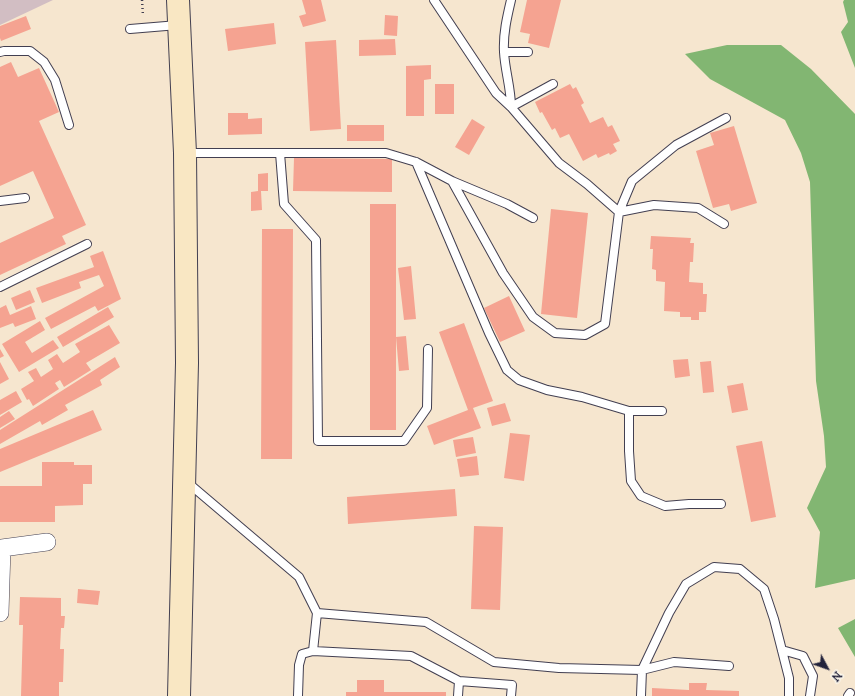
<!DOCTYPE html>
<html>
<head>
<meta charset="utf-8">
<style>
  body { margin:0 }
  #map { position:relative; width:855px; height:696px; overflow:hidden; background:#f6e6cf; font-family:"IM FELL DW Pica",serif }
  canvas { display:block }
  .north { position:absolute; left:807px; top:648px; width:40px; height:40px; -webkit-text-stroke:3px #fbf7ec; paint-order:stroke; rotate:131deg; font-size:11px; font-weight:700; line-height:16px; text-align:center; color:#22223b }
  .north::after { content:''; display:block; margin:auto; width:14px; height:18px; background:#22223b; clip-path:polygon(50% 0,100% 100%,50% 72%,0 100%) }
</style>
</head>
<body>
<div id="map">
<canvas width="855" height="696"></canvas>
<div class="north">N</div>
</div>
<script>
const ctx = document.querySelector('canvas').getContext('2d');
ctx.lineJoin = 'round';
function fillPath(path, color) {
  ctx.fillStyle = color;
  ctx.fill(path, 'evenodd');
}
function stroke(path, color, width, dash) {
  ctx.strokeStyle = color;
  ctx.lineWidth = width;
  ctx.lineCap = dash ? 'butt' : 'round';
  ctx.setLineDash(dash || []);
  ctx.stroke(path);
}
const industrial = new Path2D(`
  M0,0H53L0,25Z`);
const forest = new Path2D(`
  M844,0H855V68L841,32L848,22L843,2Z
  M727,45H781L811,69L855,114V579L815,588L820,532L807,508L826,467L824,436L816,381L810,182L801,153L785,120L710,79L685,54Z
  M855,619V657L838,628Z`);
const building = new Path2D(`
  M302,0H321L326,21L303,27L299,16L306,14Z
  M527,0H561L549,48L528,43L530,34L520,32Z
  M385,15L398,16L397,36L384,35Z
  M26,16L31,29L1,41L0,38V26Z
  M274,23L276,44L228,51L225,29Z
  M395,39L396,55L359,56V40Z
  M336,40L341,129L310,131L305,42Z
  M11,62L18,77L39,68L59,112L39,121L86,225L62,236L66,244L0,275V243L54,218L33,171L0,186V67Z
  M431,65V79L424,80V116H406V66Z
  M435,84H454V114H435Z
  M570,84L573,89L576,87L584,103L581,105L590,123L603,117L608,127L612,125L620,141L613,144L617,151L610,155L609,153L598,158L596,154L583,161L569,134L560,138L555,128L552,130L542,112L540,113L535,102Z
  M228,113H248V119L262,118V134L228,135Z
  M472,119L485,127L469,155L455,147Z
  M347,125H384V141H347Z
  M734,126L757,203L731,211L729,204L713,208L696,151L714,145L710,133Z
  M294,158L392,159V192L293,191Z
  M268,173V191H261L262,210L251,211V192L258,191V174Z
  M370,204H396V430H370Z
  M551,209L588,213L577,318L541,314Z
  M262,229H293L292,459H261Z
  M651,236L691,238L690,243H694L693,262H690L689,282L703,283V294H707L706,312H699V320H691V317H680V312L664,311L665,282L656,281V270L652,269L653,249H650Z
  M103,251L121,299L98,311L95,306L51,329L45,318L104,286L99,275L79,282L81,288L42,303L36,288L94,267L90,256Z
  M411,266L416,319L404,320L398,268Z
  M30,290L35,302L16,310L11,298Z
  M509,296L525,331L500,342L484,308Z
  M6,305L10,315L31,306L36,319L15,327L13,323L0,328V308Z
  M108,307L114,317L63,347L57,337Z
  M40,321L45,330L25,342L32,353L53,340L59,348L19,372L2,344Z
  M464,323L493,401L473,408L481,428L434,445L427,426L468,410L439,332Z
  M109,325L120,343L86,363L91,370L64,387L60,380L55,383L59,389L33,406L29,399L27,400L21,389L34,381L28,372L36,368L41,377L53,369L48,360L57,354L63,363L80,352L75,344Z
  M406,336L409,370L399,371L396,337Z
  M0,349L4,356L0,358Z
  M115,357L120,367L100,380L102,385L65,405L68,410L42,425L40,421L0,444V430Z
  M688,359L690,376L675,378L673,360Z
  M711,361L714,392L703,393L700,362Z
  M0,362L9,379L0,384Z
  M743,383L748,410L732,413L727,386Z
  M16,391L22,402L0,415V400Z
  M505,403L511,421L492,426L487,408Z
  M93,410L102,430L0,472V449Z
  M9,411L15,419L0,428V417Z
  M510,433L530,435L524,481L504,478Z
  M473,437L476,453L456,457L453,440Z
  M762,441L776,517L751,522L736,446Z
  M477,456L479,475L460,477L457,459Z
  M42,462H74V465H92V484H83V505L55,506V522H0V486H42Z
  M455,489L457,516L348,524L347,497Z
  M474,526L503,527L500,610L471,609Z
  M78,589L100,591L98,605L77,603Z
  M20,597L61,598V616H65L64,628H61L60,649H64L63,682H59V696H21L23,625H19Z
  M357,680H384V692H446V696H346V692H357Z
  M689,683H707L706,690L739,691V696H652V688L689,690Z`);
const path = new Path2D(`
  M142,0L143,16`);
const lane = new Path2D(`
  M434,0L496,93L511,107L553,84
  M511,0C507,17 503,34 504,52C505,71 511,88 511,107L559,163L587,184L619,212L654,205L698,208L724,224
  M130,29L178,25
  M0,52L4,51H30L44,62L55,80L69,125
  M504,52H528
  M185,153H386L416,162L452,181L503,273L533,317L555,333L585,335L605,324L619,212L632,181L676,145L726,118
  M280,153L284,204L316,240L318,441H404L427,408L428,349
  M416,162L489,333L507,370L519,380L547,390L582,397L629,411H662
  M452,181L507,204L533,218
  M0,201L25,198
  M0,287L87,244
  M629,411V451L631,481L641,496L665,506L689,504H721
  M187,482L299,577L317,613L313,651L302,654L299,665L298,696
  M317,613L426,622L494,662L559,668L642,670L674,662L729,666
  M782,650L803,656L813,676L810,696
  M313,651L411,656L459,681L512,685L511,696
  M458,696L459,681
  M641,696L642,670L669,613L686,584L714,567L740,569L764,589L774,619L789,678V696
  M848,696L850,693`);
const street = new Path2D(`
  M0,613L2,548L47,542`);
const secondary = new Path2D(`
  M178,0L185,153L187,363L179,696`);
fillPath(industrial, '#d2bec3');
fillPath(forest, '#82b672');
fillPath(building, '#f5a391');
stroke(lane, '#423f51', 10);
stroke(street, '#423f51', 18);
stroke(secondary, '#423f51', 24);
stroke(path, '#423f51', 2.5, [1, 3]);
stroke(lane, '#fff', 8);
stroke(street, '#fff', 17);
stroke(secondary, '#f9e7c3', 22);
</script>
</body>
</html>
